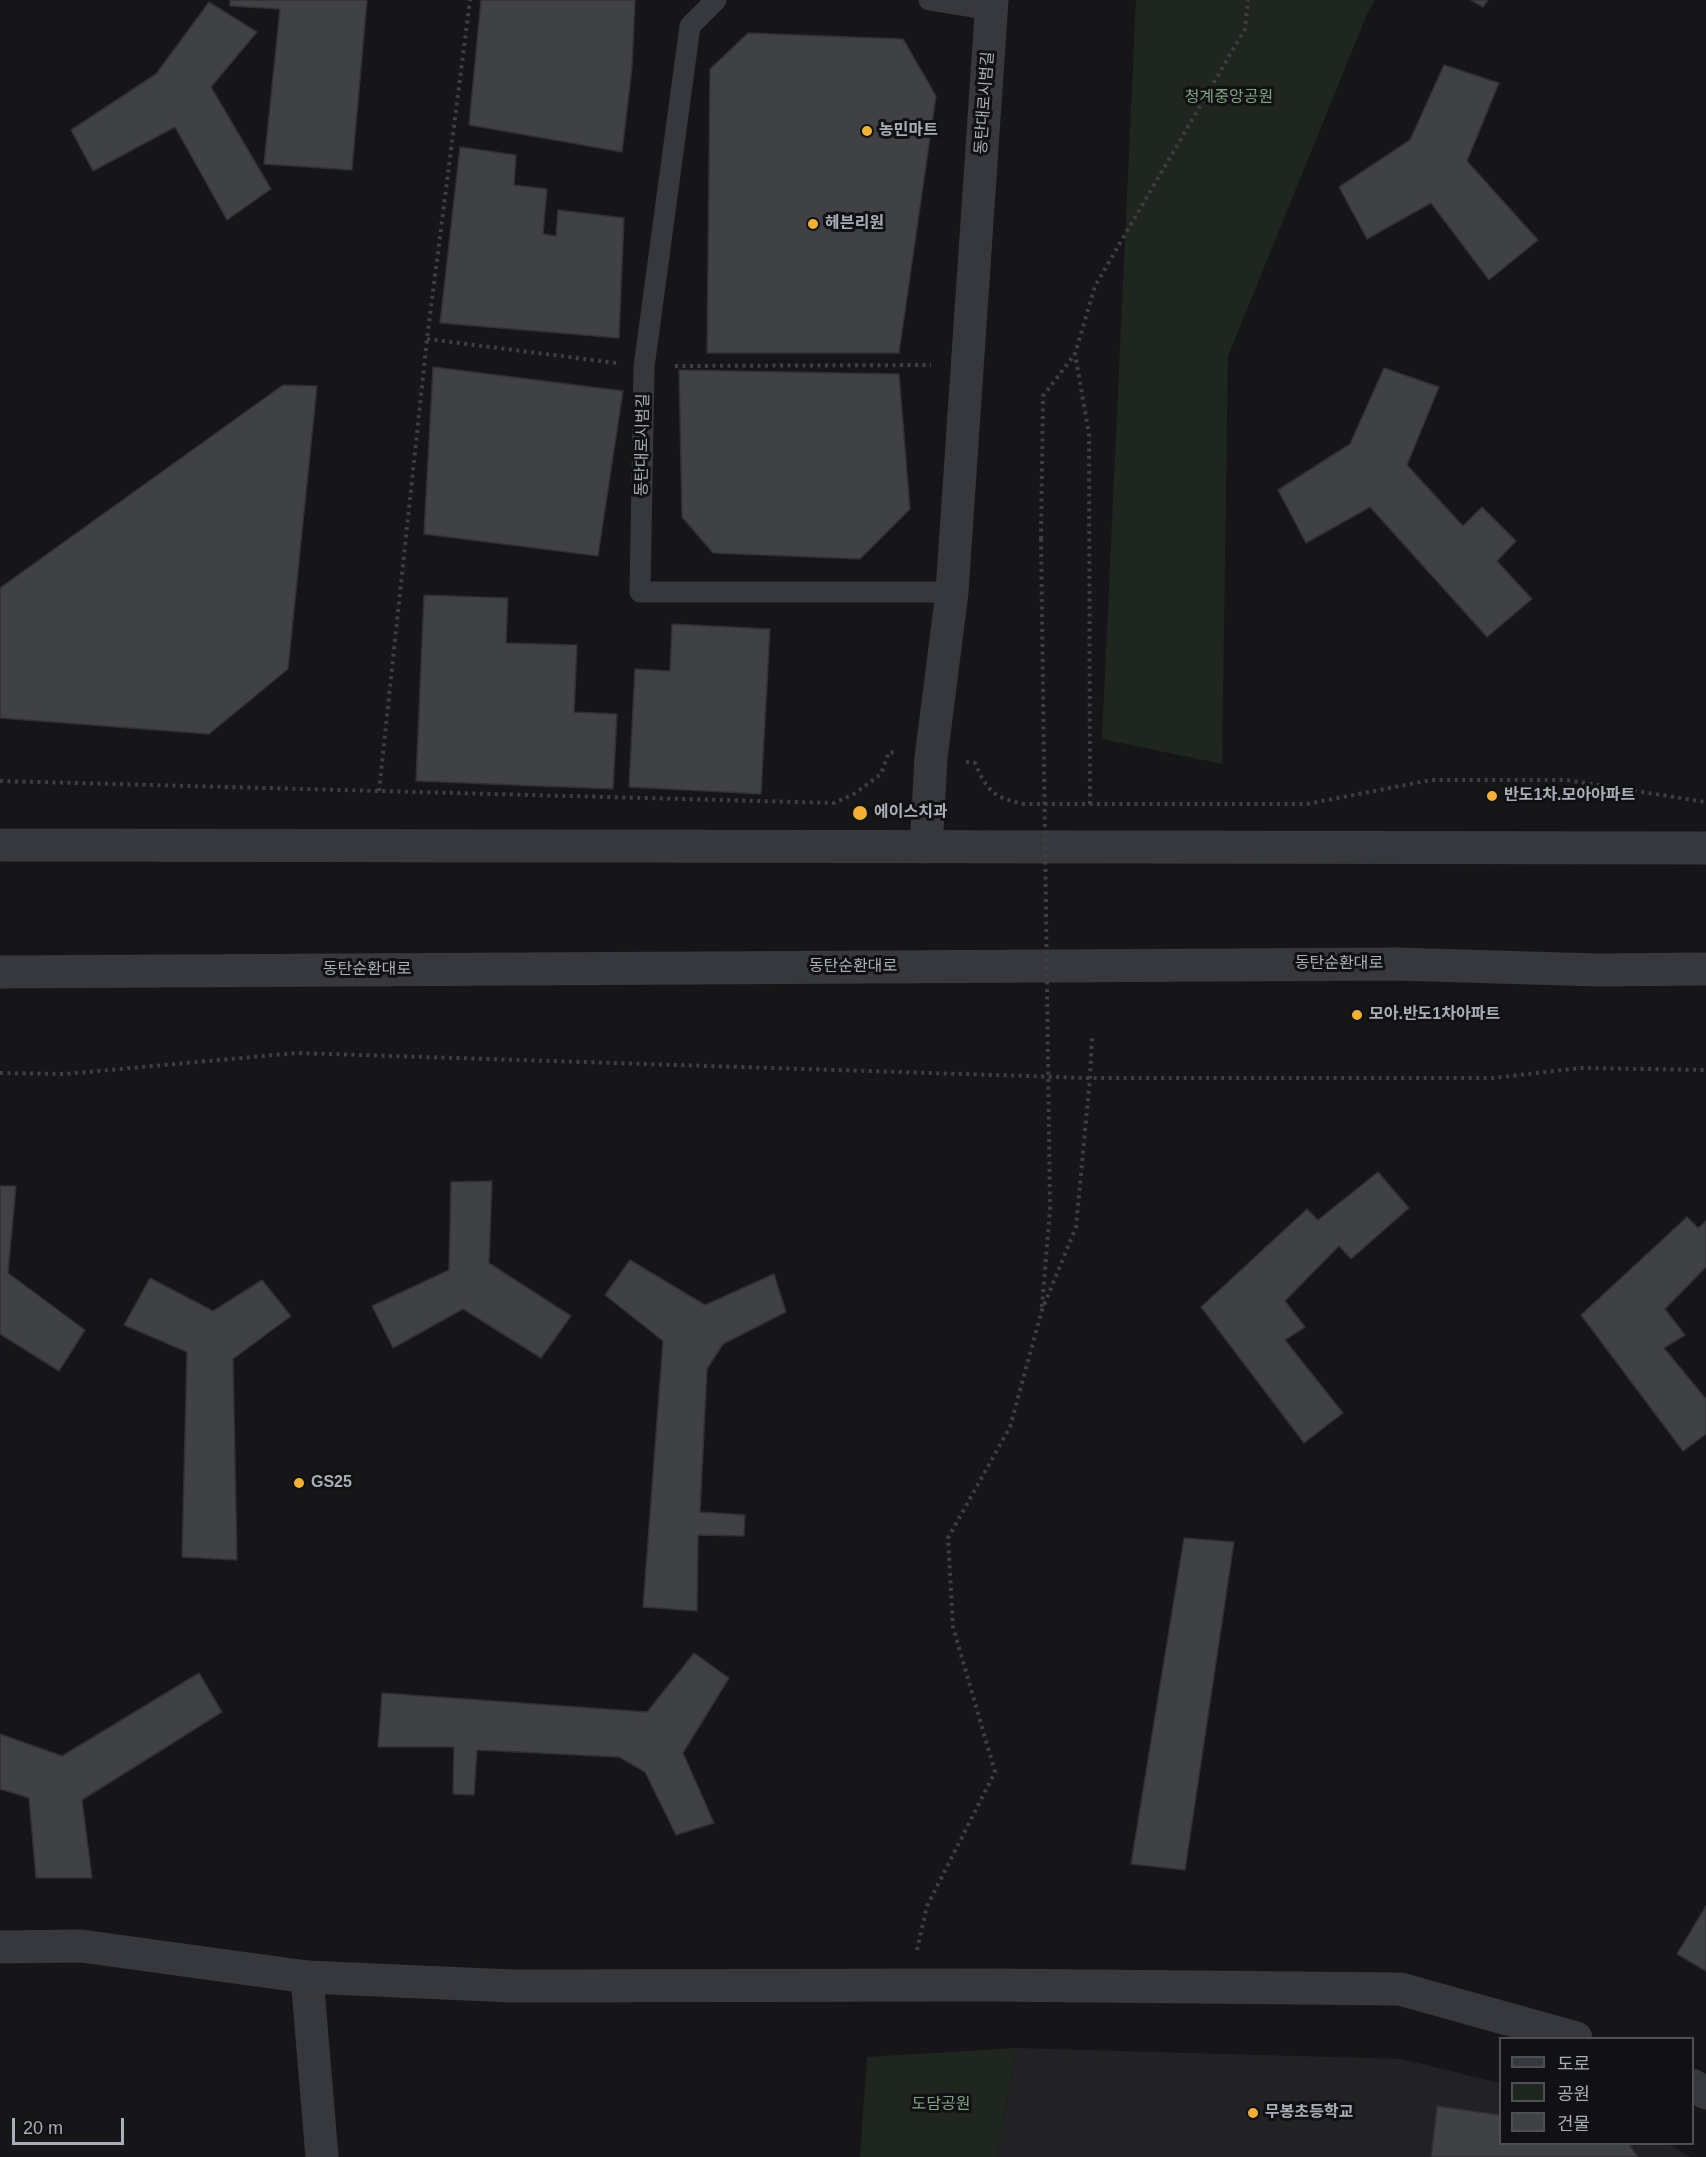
<!DOCTYPE html>
<html>
<head>
<meta charset="utf-8">
<style>
  body { margin:0 }
  #map { position:relative; width:1706px; height:2157px; overflow:hidden; background:#161618; font-family:Helvetica,"Noto Sans KR",sans-serif }
  canvas { display:block }
  .legend { position:absolute; left:1499px; top:2037px; width:195px; height:108px; box-sizing:border-box; background:#111113; border:2px solid #4d4f55; margin:0; padding:8px 10px; list-style:none; font-size:18px; color:#a8adb8 }
  .legend li { display:flex; align-items:center; gap:12px; height:30px }
  .legend b { width:30px; border:2px solid #4d4f55 }
  .scale { position:absolute; left:12px; top:2118px; width:112px; height:27px; box-sizing:border-box; border:3px solid #a8adb8; border-top:0; padding-left:8px; font-size:18px; line-height:21px; white-space:nowrap; color:#a8adb8; -webkit-text-stroke:4px #111113; paint-order:stroke }
</style>
</head>
<body>
<div id="map">
<canvas width="1706" height="2157"></canvas>
<ul class="legend">
<li><b style="height:8px;background:#37383d"></b>도로</li>
<li><b style="height:16px;background:#1e261f"></b>공원</li>
<li><b style="height:16px;background:#404145"></b>건물</li>
</ul>
<div class="scale">20 m</div>
</div>
<script>
const ctx = document.querySelector('canvas').getContext('2d');
ctx.lineJoin = 'round';
function fillPath(path, color) {
  ctx.fillStyle = color;
  ctx.fill(path, 'evenodd');
}
function stroke(path, color, width, dash) {
  ctx.strokeStyle = color;
  ctx.lineWidth = width;
  ctx.lineCap = dash ? 'butt' : 'round';
  ctx.setLineDash(dash || []);
  ctx.stroke(path);
}
function drawText(font, color, halo, rows, align = 'center') {
  ctx.font = font + ' Helvetica,"Noto Sans KR",sans-serif';
  ctx.lineWidth = 6;
  ctx.setLineDash([]);
  ctx.textBaseline = 'middle';
  ctx.strokeStyle = halo;
  ctx.fillStyle = color;
  for (const [text, x, y, turn = 0] of rows) {
    ctx.save();
    ctx.translate(x, y);
    ctx.rotate((+turn || 0) * Math.PI / 180);
    ctx.textAlign = isNaN(turn) ? turn : align;
    if (halo) ctx.strokeText(text, 0, 0);
    ctx.fillText(text, 0, 0);
    ctx.restore();
  }
}
const built = new Path2D(`
  M1016,2048L1402,2059L1500,2083V2144H1669L1690,2157H997Z`);
const green = new Path2D(`
  M1136,0H1375L1367,14L1228,356L1222,764L1102,739Z
  M1016,2048L997,2157H860L867,2057Z`);
const building = new Path2D(`
  M230,0H367L352,170L264,164L280,9L230,6Z
  M481,0H635L632,68L622,152L469,125Z
  M1471,0H1488L1483,7Z
  M209,2L257,32L211,87L271,189L227,220L175,127L93,171L71,130L156,74Z
  M748,33L903,39L936,96L899,353H707L710,69Z
  M1444,65L1499,83L1467,161L1538,240L1489,280L1431,203L1367,239L1339,187L1410,140Z
  M460,147L516,155L514,185L547,189L543,234L556,236L558,210L624,218L619,338L440,323Z
  M433,367L623,391L598,556L424,534Z
  M1384,368L1439,387L1407,465L1463,526L1482,507L1516,541L1497,561L1532,599L1487,637L1370,507L1306,543L1278,490L1350,444Z
  M679,370L899,374L910,509L860,559L713,553L682,517Z
  M283,385L317,386L288,669L209,734L0,718V588Z
  M424,595L508,598L506,643L577,645L574,712L617,714L613,789L416,781Z
  M672,624L770,629L761,794L629,787L635,669L670,671Z
  M1378,1172L1409,1208L1351,1259L1339,1246L1285,1301L1305,1327L1285,1340L1343,1413L1304,1443L1201,1307L1307,1209L1318,1220Z
  M492,1181L489,1263L571,1316L541,1358L463,1309L393,1348L372,1306L449,1270L451,1182Z
  M0,1186H16L8,1273L85,1330L59,1371L0,1334Z
  M1687,1217L1698,1228L1706,1221V1267L1665,1309L1685,1335L1664,1348L1706,1399V1434L1683,1451L1581,1315Z
  M630,1260L705,1305L774,1274L786,1312L723,1344L707,1369L700,1512L745,1515L744,1536L698,1535L697,1611L643,1607L663,1341L605,1295Z
  M150,1278L213,1311L262,1280L291,1316L233,1359L237,1560L182,1557L187,1352L124,1325Z
  M1184,1538L1234,1542L1185,1870L1131,1864Z
  M694,1653L729,1678L683,1753L714,1823L676,1835L645,1772L619,1757L477,1750L474,1795L453,1794L454,1747H378L382,1693L647,1712Z
  M199,1673L222,1712L82,1800L92,1878H36L29,1798L0,1789V1734L62,1756Z
  M1706,1906V1971L1677,1954Z
  M1437,2106L1500,2115V2144H1629L1638,2157H1431Z`);
const path = new Path2D(`
  M427,339L616,363
  M675,366L931,365
  M1041,539L1043,396L1075,354
  M966,762L975,763C987,791 994,798 1024,804H1307L1431,780H1566L1706,802
  M0,781L834,803L854,794L881,774L889,752L896,753
  M379,791L427,339L470,0
  M1090,804L1089,434L1075,354L1095,286L1245,29L1248,0
  M0,1073L65,1074L297,1053L1090,1078H1493L1581,1068L1706,1070
  M1042,1307L1050,1209
  M917,1950L927,1906L995,1772L953,1627L948,1538L1010,1427L1042,1310L1076,1227L1090,1078L1092,1036`);
const service = new Path2D(`
  M716,0L690,26L644,367L640,592H952
  M929,0L991,10`);
const minor = new Path2D(`
  M307,1977L322,2157`);
const tertiary = new Path2D(`
  M0,845L1706,848
  M926,847L931,758L952,592L992,0
  M0,972L1396,964L1597,970L1706,969
  M0,1947L81,1946L307,1977L512,1986L988,1985L1400,1989L1576,2038
  M1692,2085L1706,2093`);
const pathBridge = new Path2D(`
  M1041,539L1050,1209`);
const markers = [
  [867,131,6,"#f2b134"],
  [813,224,6,"#f2b134"],
  [1492,796,6,"#f2b134"],
  [860,813,8,"#f2b134"],
  [1357,1015,6,"#f2b134"],
  [299,1483,6,"#f2b134"],
  [1253,2113,6,"#f2b134"]
];
const parkNames = [
  ["청계중앙공원",1229,98],
  ["도담공원",941,2105]
];
const streetNames = [
  ["동탄대로시범길",985,103,-86],
  ["동탄대로시범길",643,445,-89],
  ["동탄순환대로",1339,964],
  ["동탄순환대로",853,967],
  ["동탄순환대로",367,970]
];
const poiNames = [
  ["농민마트",879,131],
  ["헤븐리원",825,224],
  ["반도1차.모아아파트",1504,796],
  ["에이스치과",874,813],
  ["모아.반도1차아파트",1369,1015],
  ["GS25",311,1483],
  ["무봉초등학교",1265,2113]
];
fillPath(built, '#222225');
fillPath(green, '#1e261f');
fillPath(building, '#404145');
stroke(building, '#303034', 1.5);
stroke(path, '#3d3f44', 4, [3, 4.5]);
stroke(service, '#37383d', 21);
stroke(minor, '#37383d', 33);
stroke(tertiary, '#37383d', 33);
stroke(pathBridge, '#3d3f44', 4, [3, 4.5]);
for (const [x, y, r, color] of markers) {
  const dot = new Path2D();
  dot.arc(x, y, r, 0, 2 * Math.PI);
  ctx.fillStyle = color;
  ctx.fill(dot);
  stroke(dot, '#111113', 2);
}
drawText('16px', '#7fa381', '#111113', parkNames);
drawText('16px', '#a8adb8', '#111113', streetNames);
drawText('bold 16px', '#a8adb8', '#111113', poiNames, 'left');
</script>
</body>
</html>
